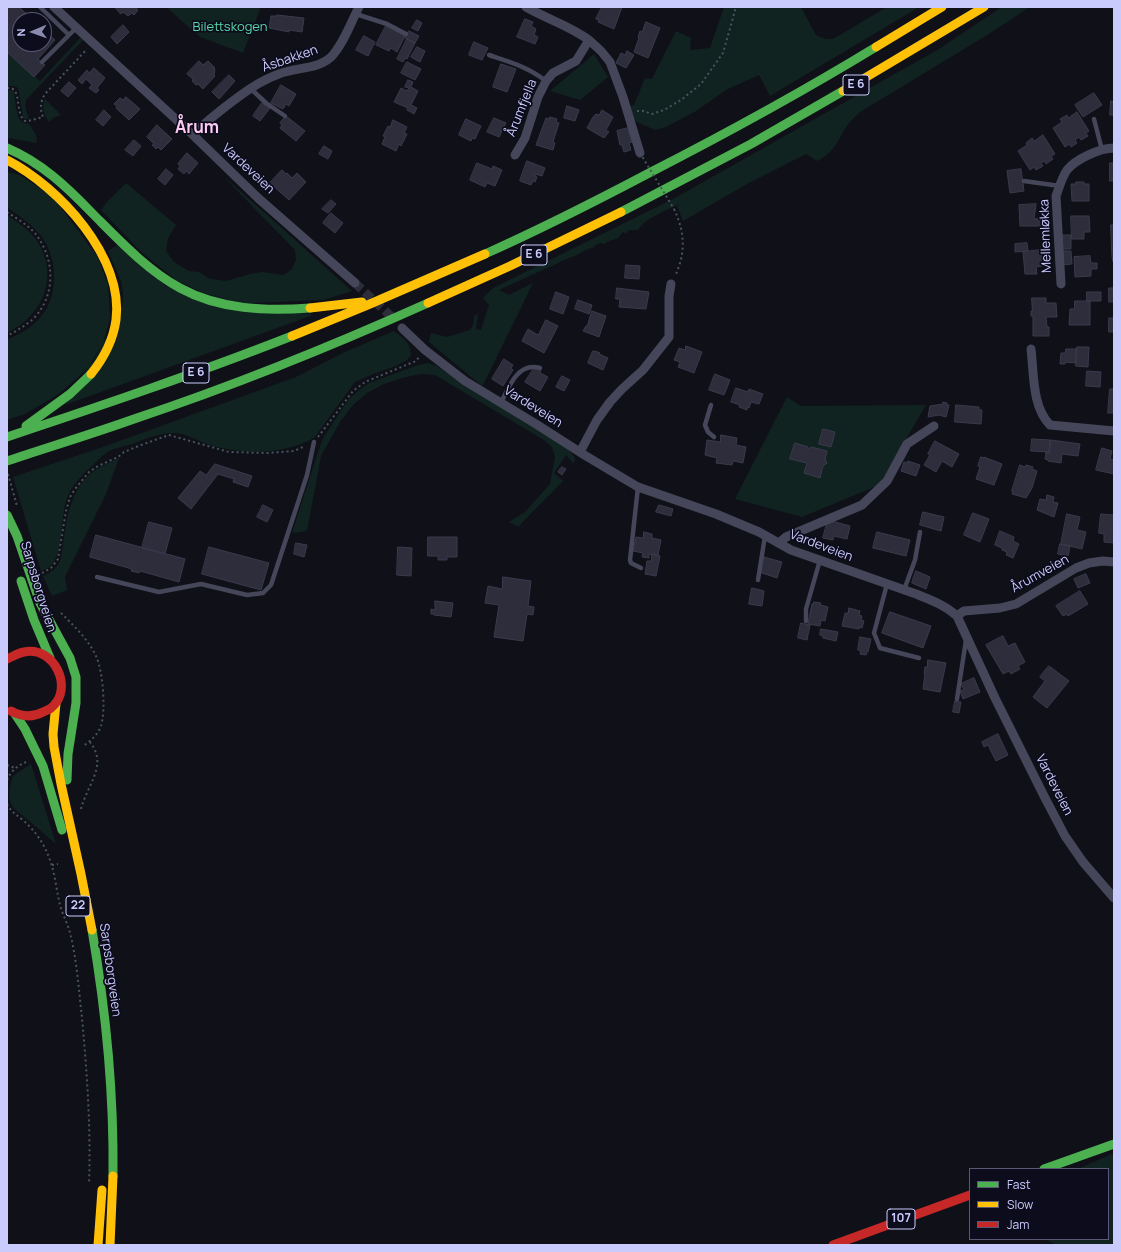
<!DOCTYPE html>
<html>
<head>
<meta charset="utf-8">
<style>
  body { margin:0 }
  #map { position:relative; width:1121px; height:1252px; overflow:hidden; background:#101018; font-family:Manrope,sans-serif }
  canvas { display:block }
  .frame { position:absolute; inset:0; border:8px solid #cacbfd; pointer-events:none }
  .legend { position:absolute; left:969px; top:1168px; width:140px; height:72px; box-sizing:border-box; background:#0d0c1c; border:1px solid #595876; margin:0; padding:5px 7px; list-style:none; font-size:12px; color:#cacbfd }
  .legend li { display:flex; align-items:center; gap:8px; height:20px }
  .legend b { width:20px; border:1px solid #595876 }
  .north { position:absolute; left:12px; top:12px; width:40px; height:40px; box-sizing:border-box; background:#0d0c1c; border:1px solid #595876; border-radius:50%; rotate:268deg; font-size:11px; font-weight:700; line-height:16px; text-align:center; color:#cacbfd }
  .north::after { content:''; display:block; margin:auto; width:14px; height:18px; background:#898aad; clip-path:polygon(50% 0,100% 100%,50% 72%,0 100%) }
</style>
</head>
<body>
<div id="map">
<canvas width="1121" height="1252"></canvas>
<div class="frame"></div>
<ul class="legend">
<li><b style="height:5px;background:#4caf50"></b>Fast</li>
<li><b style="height:5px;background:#ffc107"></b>Slow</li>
<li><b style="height:5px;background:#c62828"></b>Jam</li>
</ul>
<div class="north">N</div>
</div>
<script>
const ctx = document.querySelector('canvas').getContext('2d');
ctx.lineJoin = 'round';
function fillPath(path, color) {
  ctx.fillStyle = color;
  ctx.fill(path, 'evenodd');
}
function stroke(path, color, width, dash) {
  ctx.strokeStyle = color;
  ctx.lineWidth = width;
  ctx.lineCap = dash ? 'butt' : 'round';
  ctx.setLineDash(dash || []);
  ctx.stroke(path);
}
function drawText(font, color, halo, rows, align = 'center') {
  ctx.font = font + ' Manrope,sans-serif';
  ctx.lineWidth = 3.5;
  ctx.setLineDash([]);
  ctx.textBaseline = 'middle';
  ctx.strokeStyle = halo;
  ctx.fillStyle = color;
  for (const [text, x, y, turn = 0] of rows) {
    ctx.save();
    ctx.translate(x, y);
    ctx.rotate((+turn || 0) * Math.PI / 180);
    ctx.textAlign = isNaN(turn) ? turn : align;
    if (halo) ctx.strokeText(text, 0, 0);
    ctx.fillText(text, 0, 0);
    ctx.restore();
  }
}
const green = new Path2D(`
  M166,7H261L243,53L200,37Z
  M724,7H801L816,35L825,39H833L887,7H919L770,96L759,75L726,90L696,111L666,127L655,130L637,122L631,117L628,107L634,105L645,78L652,79L676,31L691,38L690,50L710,48Z
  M1002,7H1030L984,37L860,112C856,116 852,119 849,123C838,138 836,152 817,161L806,154L747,184L683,221L677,206L679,204C666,211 645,218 638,230H629L626,234L623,232L618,238L607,242L605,244L600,243L594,246L593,248C584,249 578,256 569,258L499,290L509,295L533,283L486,379L482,386L429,342L431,333L447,337L470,330L473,325L474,316L478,314L476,329L481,330L489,305L483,298L493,288L673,199L939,49Z
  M80,38L83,40L26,100L25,106L29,119H26L23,118L19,92L17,87L13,86H7V52L40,81Z
  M594,54L608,77L580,100L550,91Z
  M12,90L14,92C15,99 16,114 20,120C22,123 25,123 29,124L36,135L37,143L7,138V91Z
  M45,99L61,115L53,118L49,122C44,115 41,107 45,99Z
  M7,172L20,175L53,197L97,256L108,284L110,319L103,343L94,360L83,373L60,393L49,400L25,414L7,420V340C17,335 28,330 36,322C59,301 59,262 42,237C33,225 19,216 7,207Z
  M220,173L352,291L323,300L252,303L205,294L176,280L141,252L101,210L107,202L126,183L176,225L168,238L166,251L174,262L189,271L199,272L210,279L226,281L250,274L262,272L283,275L291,270L296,260L295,250Z
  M7,215C17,222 27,228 35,238C61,274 44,315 7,333Z
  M119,244L166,286L313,315L65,405L122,312L123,293L121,281L108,251Z
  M394,331C404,339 410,341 411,355L407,360L396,366L373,374L355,382L314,438C283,455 244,455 210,445C198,441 186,433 173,433C159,433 145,439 132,444C125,446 116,448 109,451C103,454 98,461 93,465C82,475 72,485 67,498C60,516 64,557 49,567C47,569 43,570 41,571L13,477L103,447L296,377L345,352Z
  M427,363L435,365L542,431L569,450L575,458L574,463H573L566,455L554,473L563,481L518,527L509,522L525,512L550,484L555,457L552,447L544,440L435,375L421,374L402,378L384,384L367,393L353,405L340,422L321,456L307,531L292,533L318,452L323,438L348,400L358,391L369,383L418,365Z
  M787,397L801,406L926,405L879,485L802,517L735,499Z
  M119,458L106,494L65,577L67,590L52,596L43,576C52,572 58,567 61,558C66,529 66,497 89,475C97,467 109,463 119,458Z
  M31,764L56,844C46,836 37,827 27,819C24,816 20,814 17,811C6,802 9,788 13,776Z
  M1114,1153V1245H1056L1046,1239H1108V1169H1078Z`);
const building = new Path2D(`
  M7,7H19L33,20H20V44H44V30L55,40L38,59L45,65L34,77L7,52Z
  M115,7H137L136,8L138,10L134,15L132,13L128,16L123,12L121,14Z
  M602,7H622L614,29L598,22L599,20L596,19Z
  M277,15L304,18L302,32L289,30V32L269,28L271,16H277Z
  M525,19L533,22L531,26L536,29L534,35L538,37L535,44L517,37Z
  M417,20L422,23L418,31L412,28Z
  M646,22L660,28L648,58L634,52L639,38L638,37L640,31L642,32Z
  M123,25L129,32L117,44L111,37Z
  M386,26L405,36L397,52L391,48L389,51L376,45Z
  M409,31L419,36L415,43L405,38Z
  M364,36L375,42L368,56L356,50Z
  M407,39L415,43L407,59L405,58L403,62L397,59Z
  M474,42L488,48L482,60L469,55Z
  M417,47L425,51L420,62L411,57Z
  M627,51L634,55L626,68L616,63L621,53L625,55Z
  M199,61L203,65L208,61L215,68L214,69L215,70L214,75L215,76L203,89L198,84L196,85L192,81L193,79L187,74Z
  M407,62L421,69L415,80L401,73Z
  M501,64L516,69L507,92L493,87Z
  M94,68L105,78L97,88L99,90L96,93L89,88L92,85L86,79L82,84L78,80L87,70L89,73Z
  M229,75L235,81L219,99L212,92Z
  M408,80L413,82L411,87L418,91L411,105L417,108L414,114L407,110L408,108L394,102L401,88L407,91L409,88L405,87Z
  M69,82L76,88L68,97L61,91Z
  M281,85L296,94L289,106L286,104L283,109L271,103Z
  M1094,93L1102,105L1083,117L1075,105Z
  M126,97L140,109L129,120L116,108L117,106L114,104L120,98L123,100Z
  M1111,101L1114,102V115H1110Z
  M262,103L270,108L260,121L253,116Z
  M567,106L579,110L575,121L564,118Z
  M104,110L111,117L103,126L96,120Z
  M602,110L613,117L606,130L609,132L604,138L587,128L593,117L596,114L599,115Z
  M1077,112L1089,131L1086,133L1088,136L1081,140L1079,137L1075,140L1077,143L1071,147L1069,144L1065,147L1053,128L1062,122L1060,119L1067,115L1068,118Z
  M286,116L305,131L296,141L280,128L282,125L280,123Z
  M550,117L557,119L556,122L559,123L553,142L555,143L553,150L536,145L546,118L549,119Z
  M494,118L506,123L499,137L487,132Z
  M466,119L481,126L475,139L472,138L471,141L459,135Z
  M393,120L407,127L404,133L407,134L401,146L399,144L396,151L382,144L385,137L383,136L388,126L390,127Z
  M157,125L172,139L161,150L158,147L156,149L152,145L154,144L147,137Z
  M628,128L632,142L629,143L631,150L624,152L622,145H620L617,131Z
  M1043,135L1055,154L1051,156L1053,159L1046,164L1044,161L1041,163L1043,166L1036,170L1034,167L1030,170L1018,151L1027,145L1026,143L1032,138L1034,141Z
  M134,140L141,146L133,156L125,150Z
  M324,146L332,151L328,159L319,154Z
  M187,153L198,163L189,174L186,171L184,174L178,169L180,166L178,164Z
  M527,161L545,168L542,176L535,174V176L537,177L535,182L533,181L531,185L520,181Z
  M477,163L492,169L493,166L502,170L495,186L487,183L485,187L470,180Z
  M1110,163H1114V181H1110Z
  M166,169L173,175L165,185L158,179Z
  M1021,169L1024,191L1010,193L1007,171Z
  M282,170L286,174L287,173L292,178L297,173L306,182L289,200L270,183Z
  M1076,182H1084V184H1089V201H1072L1071,184H1076Z
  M331,200L336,204L328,213L322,209Z
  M1036,204L1034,219L1044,218V226H1020L1019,205Z
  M331,213L343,223L335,233L323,223Z
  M1071,216H1089L1090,232H1084V239H1072Z
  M1111,225H1114V262H1113L1112,257Z
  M1062,235H1071V249H1063Z
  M1027,243L1028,251L1015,252V244Z
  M1041,250L1042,266L1036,267L1037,274H1025L1023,252Z
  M1063,251H1071L1072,264L1063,265Z
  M1090,256L1091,263H1097V269H1091V276L1075,277L1074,257Z
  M626,265L640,266L639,279L625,278Z
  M617,288L649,292L646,309L619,307L620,299H616Z
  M1109,288H1114V302H1109Z
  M556,292L569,297L563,314L550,309Z
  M1087,292H1101V301H1087Z
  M1032,298H1046V303H1056L1057,317H1046L1047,327H1049V336H1033V316H1031V311H1032Z
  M578,300L592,305L589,314L575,309Z
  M1075,301H1090V325H1069L1070,309H1074Z
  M592,311L606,316L599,337L583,331L586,326H587Z
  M1109,318H1114V332H1109Z
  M546,320L558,326L544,353L522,341L528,329L538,335Z
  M686,346L702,352L694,373L678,367L680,362L674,360L679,348L685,350Z
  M1077,347H1089L1088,367L1076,366Z
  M1066,349H1076V363L1065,362V364H1060L1061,353H1065Z
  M593,351L595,352V351L600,353L599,354L608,358L603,370L588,363Z
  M504,359L513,365L511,368L513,370L503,386L492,379Z
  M535,367L541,371L540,373L548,377L540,391L525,382Z
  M1087,371L1101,372L1100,387L1086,386Z
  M715,374L730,380L724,395L709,390Z
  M562,376L570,380L564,391L556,387Z
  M736,388L748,392L749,389L763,394L759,404L751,402L749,408L747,407V410L739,407L740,405L731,402Z
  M1110,389H1114V413H1108Z
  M943,402L947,403V405H949L946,417L939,415L928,417L930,406L943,404Z
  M956,405L979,407V410H982L981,424L955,422Z
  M823,429L835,432L831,447L819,444Z
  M721,435L737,438L736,445L746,447L743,463L733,461L732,465L716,463L717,458L705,455L707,440L720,442Z
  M1032,439L1050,440L1049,452L1031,451Z
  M1051,440L1080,444L1078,456L1062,454L1061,463L1048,461V460L1045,459L1046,452L1049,453Z
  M935,441L959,454L952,467L942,461L936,472L924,465L930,455L928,454Z
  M795,443L808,447V449H810L811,447L827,451L825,459L827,463L823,466L820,478L804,473L807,463L790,459Z
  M1102,448L1112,451L1110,459L1114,460V474L1096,470Z
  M981,457L984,458V457L1002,464L994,485L976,479L980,467L978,466Z
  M908,461L920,465L916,476L901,471L904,462L908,463Z
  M215,464L252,476L248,487L233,482L234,479L218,474L191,509L178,498L200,471L206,475Z
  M1020,465L1025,467L1026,465L1033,467L1032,469L1037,471L1032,488L1026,498L1012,494L1013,491H1012Z
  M562,467L566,469L562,475L558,472Z
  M1047,495L1054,497L1053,502L1058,503L1054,517L1037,510L1040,499L1046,500Z
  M263,505L273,510L267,522L257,517Z
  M659,505L673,509L671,516L656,512Z
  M923,512L944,517L941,531L920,525Z
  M973,513L989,519L980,542L964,535Z
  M1067,514L1080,517L1077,530L1086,532L1082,549L1061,544Z
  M1101,514L1114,515V543L1104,542V534L1099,533Z
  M828,520L850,526L847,539L834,536L833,540L823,538Z
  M149,522L172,528L165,554L142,548Z
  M1000,531L1014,537L1013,541L1019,544L1013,558L1006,555L1007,552L1002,550V548L995,545Z
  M644,532L652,534V538L661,540L658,555L649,554V558L642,557L643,553L633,551L636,537L643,538Z
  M877,532L910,540L906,556L873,548Z
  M96,535L185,559L179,582L140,571L139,573L131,571L132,569L90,557Z
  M428,537H457V557H447V560H438V556H428Z
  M296,543L307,545L304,557L294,554Z
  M1060,544L1070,546L1068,556L1058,554Z
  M209,547L269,563L261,590L202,574Z
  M398,547L412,548L411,576L397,575Z
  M652,554L660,556L656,576L645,574L647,561H651Z
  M764,557L782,562L777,578L759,572Z
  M916,571L930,577L926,589L912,583Z
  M1086,574L1090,583L1078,588L1074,579Z
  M503,577L531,581L528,606L534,607L533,615L527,614L523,641L494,637L499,605L485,603L488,586L502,589Z
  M752,588L764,591L762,606L749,604Z
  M1080,591L1088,604L1068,616L1067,614L1063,616L1056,606Z
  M435,601L453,603L451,617L434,615V614H431V609L435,610Z
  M814,602L821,603L820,605L828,607L825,621L821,620L820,626L808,624L812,604H813Z
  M849,608L860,611L859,615L862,616L861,620L864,621L862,628L859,627V629L842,626L845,613H848Z
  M890,612L931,626L923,648L882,633Z
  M801,623L810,625L807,640L798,638Z
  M821,629L838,632L836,641L823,638V636L820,635Z
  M1003,636L1008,646L1015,643L1025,662L1018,666L1020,669L1011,674L1009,671L1003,674L986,645Z
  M860,637L871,639L868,652H867L866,655L860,654L861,651L858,650Z
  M928,660L946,663L940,692L923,689L925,674H924L925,667H927Z
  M1049,666L1069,681L1047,708L1033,697L1045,681L1040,677Z
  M974,678L980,692L963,699L960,691L964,690L961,684Z
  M955,701L961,702L959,713L953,712Z
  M998,734L1008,755L996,761L988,745L984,747L982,742Z`);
const streetTunnel = new Path2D(`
  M355,283L395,320`);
const path = new Path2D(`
  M7,88C23,86 14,113 25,121H28L43,117C40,109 40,102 45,94L87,49
  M637,111H643L652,114L664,110L681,100L701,84L723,53L736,7
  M674,209C685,232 686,253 675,276
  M7,212C16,218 26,224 34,232C55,257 57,295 33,319C25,326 16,331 7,336
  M318,437L353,391L365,382L416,361L419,357
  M8,474L17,506
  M42,573L51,568L58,559L66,511L70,497L75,489L89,472L98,466L118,457L124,452L141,445L169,435L229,452L268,453L294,451L305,446
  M61,613C74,626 88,639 96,656C103,671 106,710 101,726C98,734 91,741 83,746
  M7,765L15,768
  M7,780C11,771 17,766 26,762
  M7,804C11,812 17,815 24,821C34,830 43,842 48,855C55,871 56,889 60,905C63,916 69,926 71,937C77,962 79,992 82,1018C87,1073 91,1128 89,1184
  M81,809C85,792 100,773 97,757C96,751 93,746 90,742
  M52,865L58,864`);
const lane = new Path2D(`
  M40,7L69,35
  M356,14L387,24L406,34
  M489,55C510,62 528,67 546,81
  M42,62L77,27
  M250,88L266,103L285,116
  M1094,119L1102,150
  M1024,181L1060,186
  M501,403C509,386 518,362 540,368
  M711,405L705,425L708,432L714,437
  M638,487L630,560L631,563L641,568
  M97,577L159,592L201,584L247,595L263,593L271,585L307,475L314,442
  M758,580L765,536
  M887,584L874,633L880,648L919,658
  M904,590L915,560L920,532
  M806,621V609L820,560
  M957,699L966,640`);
const street = new Path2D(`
  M54,7L193,135L258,198L355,283
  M589,40L601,51L610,62L623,97L640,153
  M193,135C203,124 214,116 225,107C242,94 259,81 279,74C295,67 317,70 331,57C343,45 351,22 359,7
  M515,155L525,138L538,97L546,81L553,73L576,61L589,40C570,26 547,19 526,7
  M1061,284L1056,196C1059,188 1062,177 1067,170C1076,159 1100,148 1114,148
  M402,328L425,350L465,381L536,424L586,456L638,487L716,514L759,532L791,550L916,594C931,600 945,605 957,616L995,698L1045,798L1065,836L1083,862L1114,898
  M1031,349C1034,374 1032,407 1050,425L1114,431
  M580,452L597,420L610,402L622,389L643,370L669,337V296L671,284
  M779,543L786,537L862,505L887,481L907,444L934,426
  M957,616L964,611L1000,608L1016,604L1076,568L1089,563L1103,561L1114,562`);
const fast = new Path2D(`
  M7,148C42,163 67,187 93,214C119,240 147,270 180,288C220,310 266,311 310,308
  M621,212L751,144L843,91
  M485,254C541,229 596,201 651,172C727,133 802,92 876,47
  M26,426L70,394L91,374
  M7,437C103,405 198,373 292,336
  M7,461C49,447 92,434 134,419C233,386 332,346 428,303
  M7,515L17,536L40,603L70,658L76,677V703L68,754L67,780
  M21,581L34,620L50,658
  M15,714L25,729L43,766L62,830
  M92,930C106,1011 114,1093 113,1176
  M1044,1169L1114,1144`);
const slow = new Path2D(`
  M876,47L942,7
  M843,91L984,7
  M7,160C59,187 124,257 116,320C113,341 104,358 91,374
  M428,303L510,266L621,212
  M310,308L362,302
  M292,336L370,304L485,254
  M56,703L53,734L54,747L61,784L81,874L92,930
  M98,1245L102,1190
  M110,1245L113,1176`);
const jam = new Path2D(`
  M7,659C12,657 18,653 24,652C54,645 75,689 51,708C49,710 45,711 43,712C32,718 22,717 11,711
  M833,1245L970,1195`);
const pathBridge = new Path2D(`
  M640,153L674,209`);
const shields = [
  [856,85,26],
  [534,255,26],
  [196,373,26],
  [78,906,24],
  [901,1219,28]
];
const shieldNames = [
  ["E 6",856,85],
  ["E 6",534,255],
  ["E 6",196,373],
  ["22",78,906],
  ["107",901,1219]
];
const parkNames = [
  ["Bilettskogen",230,27]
];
const streetNames = [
  ["Åsbakken",290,59,-19],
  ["Årumfjella",522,108,-68],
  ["Vardeveien",248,169,43],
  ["Mellemløkka",1046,236,-92],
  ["Vardeveien",533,407,32],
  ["Vardeveien",821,546,21],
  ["Årumveien",1040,574,-29],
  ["Sarpsborgveien",38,587,73],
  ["Vardeveien",1054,785,63],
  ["Sarpsborgveien",110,970,82]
];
const districtNames = [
  ["Årum",197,128]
];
fillPath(green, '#102321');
fillPath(building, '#2d2d3c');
stroke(building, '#3b3a4d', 1);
stroke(streetTunnel, '#2c2c3a', 9, [9, 4.5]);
stroke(path, '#46555e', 2, [2, 3]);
stroke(lane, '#454659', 4.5);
stroke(street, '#454659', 9);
stroke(fast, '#4caf50', 9);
stroke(slow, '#ffc107', 9);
stroke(jam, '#c62828', 9);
stroke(pathBridge, '#46555e', 2, [2, 3]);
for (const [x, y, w] of shields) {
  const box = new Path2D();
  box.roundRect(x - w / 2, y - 10, w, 20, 3);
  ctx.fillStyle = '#0d0c1c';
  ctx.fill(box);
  stroke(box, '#cacbfd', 1);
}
drawText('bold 12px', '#cacbfd', null, shieldNames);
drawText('13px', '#5ad8a8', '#0d0c1c', parkNames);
drawText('13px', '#cacbfd', '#0d0c1c', streetNames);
drawText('bold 17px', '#fdccf2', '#0d0c1c', districtNames);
</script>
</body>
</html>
